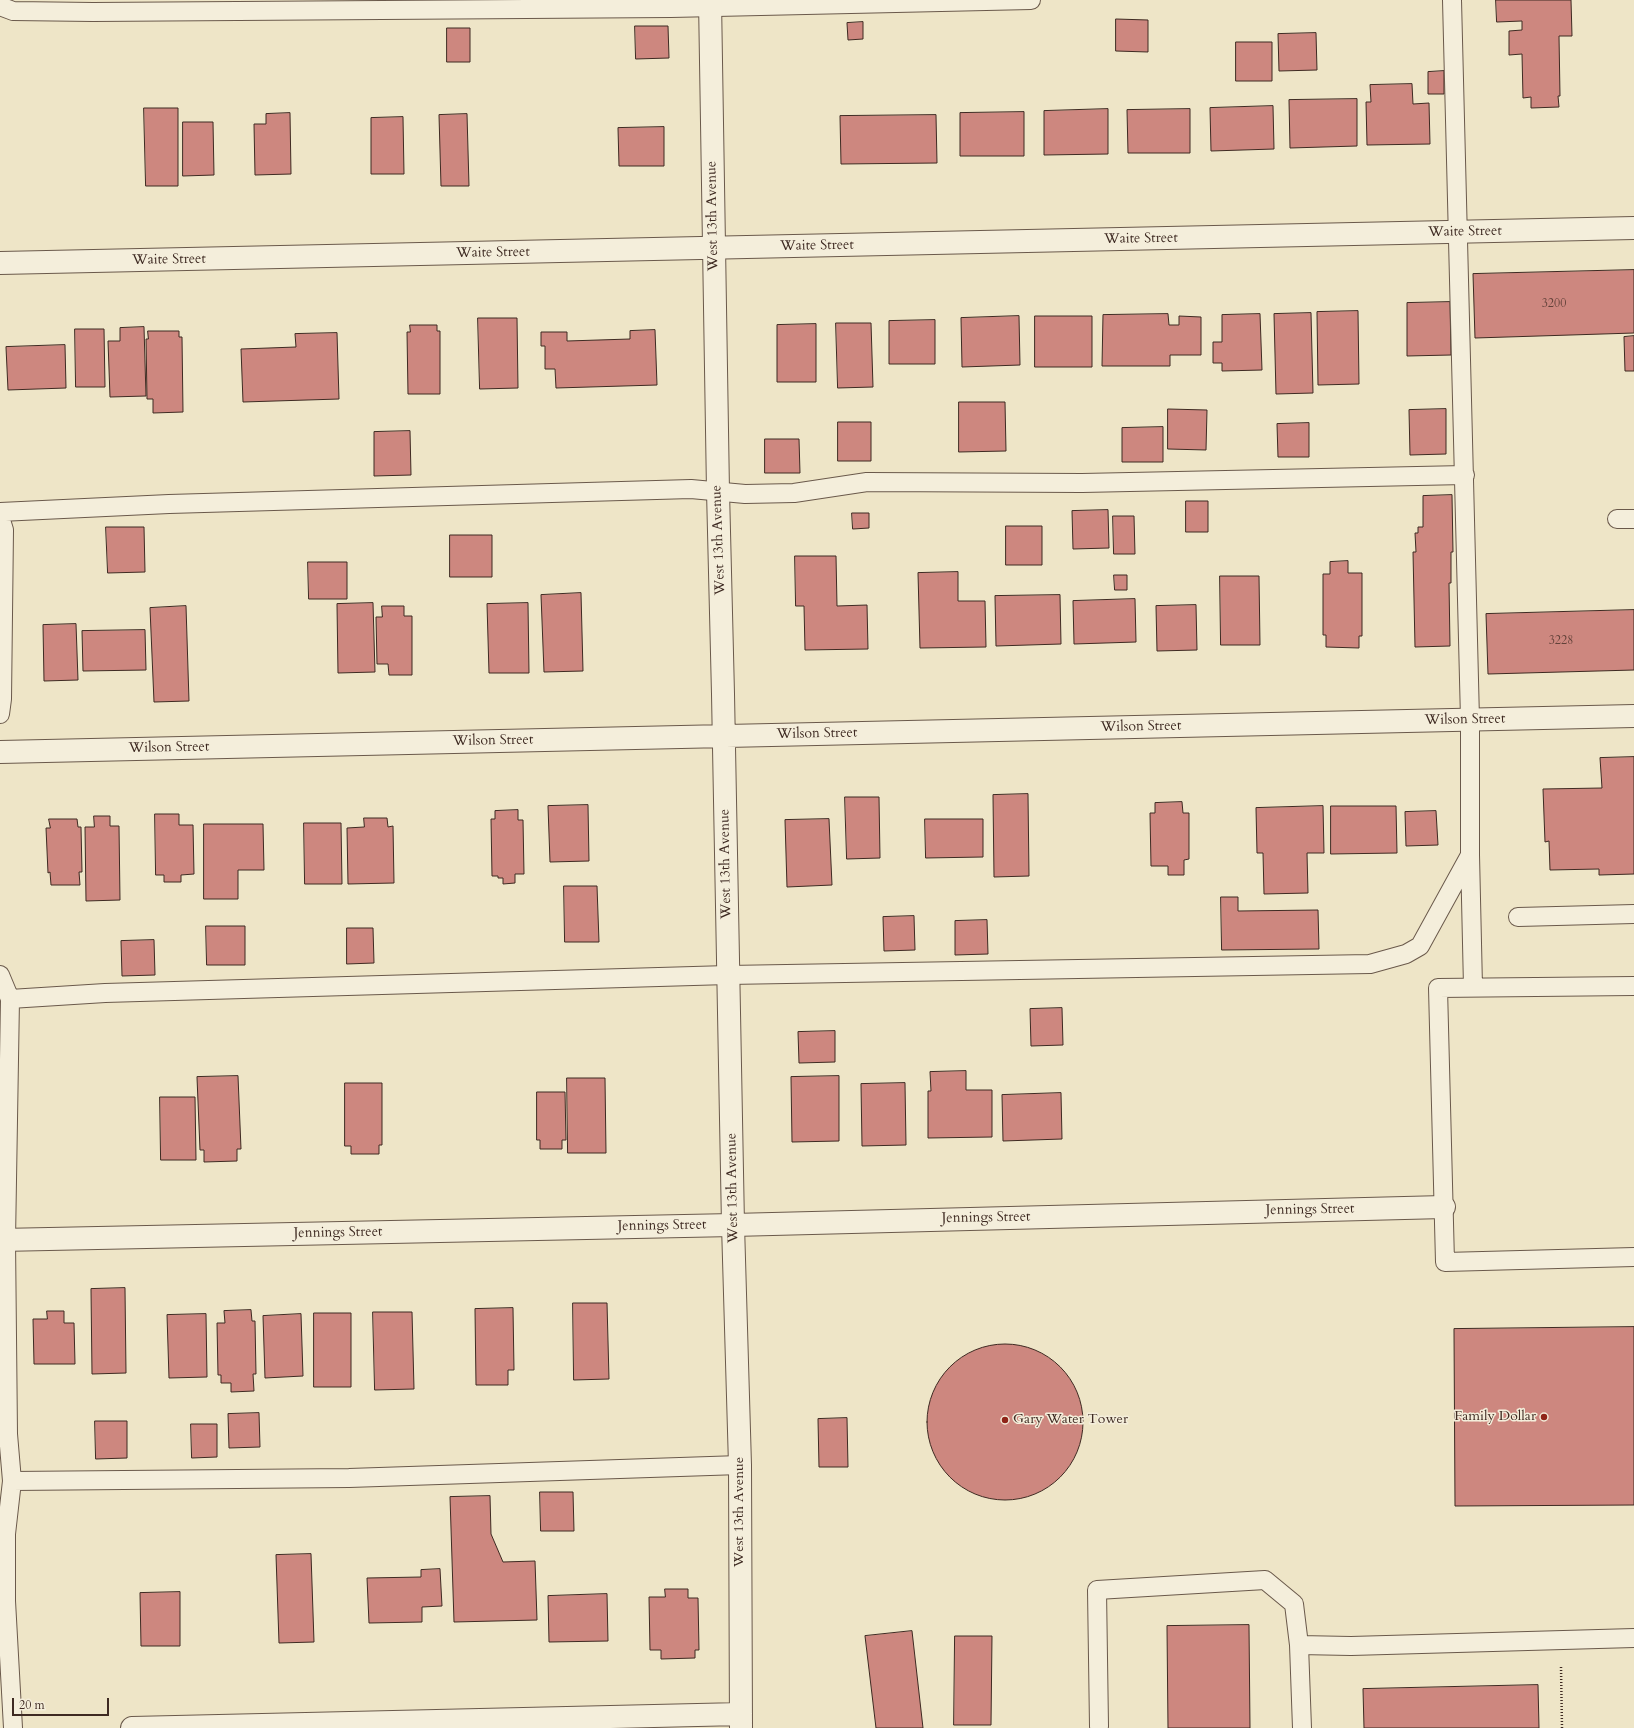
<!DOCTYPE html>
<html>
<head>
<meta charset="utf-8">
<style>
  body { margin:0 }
  #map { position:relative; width:1634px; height:1728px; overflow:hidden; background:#eee5c7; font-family:Cardo,serif }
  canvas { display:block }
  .scale { position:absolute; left:12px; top:1698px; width:97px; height:18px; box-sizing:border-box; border:2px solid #3e2a22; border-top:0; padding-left:5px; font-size:12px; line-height:14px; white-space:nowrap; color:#3e2a22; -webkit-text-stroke:3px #f4eedb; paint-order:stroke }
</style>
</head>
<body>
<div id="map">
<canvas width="1634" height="1728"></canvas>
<div class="scale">20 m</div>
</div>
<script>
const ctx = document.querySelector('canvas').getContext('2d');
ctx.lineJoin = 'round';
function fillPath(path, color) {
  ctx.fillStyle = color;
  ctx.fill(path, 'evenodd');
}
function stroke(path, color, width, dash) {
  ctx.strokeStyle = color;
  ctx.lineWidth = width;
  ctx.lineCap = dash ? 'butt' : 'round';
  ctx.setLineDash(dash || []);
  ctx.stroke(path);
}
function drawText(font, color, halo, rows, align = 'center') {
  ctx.font = font + ' Cardo,serif';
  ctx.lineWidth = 3;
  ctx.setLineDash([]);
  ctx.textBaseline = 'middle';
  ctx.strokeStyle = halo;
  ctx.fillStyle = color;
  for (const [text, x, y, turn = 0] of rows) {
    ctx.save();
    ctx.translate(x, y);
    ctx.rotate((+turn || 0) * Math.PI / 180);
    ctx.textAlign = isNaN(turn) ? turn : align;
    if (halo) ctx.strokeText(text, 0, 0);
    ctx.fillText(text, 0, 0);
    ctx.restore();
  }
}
const building = new Path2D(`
  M1496,0H1571L1572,36H1559L1560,96H1558L1559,107L1531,108V97L1523,98L1522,54L1509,55V31L1522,30V21L1497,22Z
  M1116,19L1148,20V52L1116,51Z
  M863,22V39L848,40L847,23Z
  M635,26H668L669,58L636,59Z
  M447,28H470V62H447Z
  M1316,33L1317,70L1279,71L1278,34Z
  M1236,42H1272V81H1236Z
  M1444,71V94H1428V72Z
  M1412,84L1413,104L1429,103L1430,144L1367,145L1366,102H1371L1370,85Z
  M1357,99V146L1290,148L1289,100Z
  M1273,106L1274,149L1211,151L1210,108Z
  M144,108H178V186H146Z
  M1108,109V154L1044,155V111Z
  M1190,109V153H1128L1127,110Z
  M1024,112V156H960V113Z
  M290,113L291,174L255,175L254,124H266V114Z
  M467,114L469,186H441L439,115Z
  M936,115L937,163L841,164L840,116Z
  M403,117L404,174H371V118Z
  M183,122H213L214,175L183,176Z
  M664,127V166H619L618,128Z
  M1634,270V333L1475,338L1473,274Z
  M1450,302L1451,355L1407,356V303Z
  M1358,311L1359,384L1318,385L1317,312Z
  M1311,313L1313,393L1276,394L1274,314Z
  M1168,314L1169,325H1179V316L1201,317V355H1170V366H1102L1103,315Z
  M1260,314L1262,370L1222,371V363H1213V342H1222V315Z
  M1019,316L1020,365L962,367L961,318Z
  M1035,316H1092V367H1035Z
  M478,318H517L518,388L480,389Z
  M935,320V364H889V321Z
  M836,323H871L873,387L838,388Z
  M816,324V382H777V325Z
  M410,325H437V331H440V394H408L407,332H410Z
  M144,327L146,396L110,397L108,341H120V328Z
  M75,329H104L105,387H76Z
  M655,330L657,385L556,388L555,369H545V346H541V332H567V341L630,339V331Z
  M148,331H179V337H182L183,412L153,413V399H147L146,339H148Z
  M337,333L339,399L243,402L241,349L296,347L295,334Z
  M1634,336V371H1625L1624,337Z
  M65,345L66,388L8,390L6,347Z
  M959,402H1005L1006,451L959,452Z
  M1168,409L1207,410L1206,450L1168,449Z
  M1446,409V454L1410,455L1409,410Z
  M838,422H871V461H838Z
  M1309,423V457H1278L1277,424Z
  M1163,427V462H1122V428Z
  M410,431L411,475L374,476V432Z
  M765,439H799L800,473H765Z
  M1452,495L1453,552H1451V583H1449L1450,646L1415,647L1413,552H1416L1415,533H1418V527H1423V496Z
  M1186,501H1208V532H1186Z
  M1108,510L1109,548L1073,549L1072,511Z
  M852,513H869V528L853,529Z
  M1113,516H1134L1135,554H1114Z
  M1006,526H1042V565H1006Z
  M106,527H144L145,572L108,573Z
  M450,535H492V577H450Z
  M795,556H836L837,606L867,605L868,649L805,650L804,606H796Z
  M1348,561V573H1362V636H1359V648L1326,647V635H1323V574H1330V562Z
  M308,562H347V599H309Z
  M958,572V601H985L986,647L920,648L918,573Z
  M1114,575H1127V590H1115Z
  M1220,576H1259L1260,645H1221Z
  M581,593L583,671L544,672L541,595Z
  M1060,595L1061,644L996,646L995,596Z
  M1135,599L1136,642L1074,644L1073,601Z
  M373,603L375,672L338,673L337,604Z
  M528,603L529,673H489L487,604Z
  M1196,605L1197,650L1157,651L1156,606Z
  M186,606L189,701L154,702L150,608Z
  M382,606H404V616H412V675H389L388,664H377L376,617H382Z
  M1634,610V670L1488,674L1486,614Z
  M76,624L78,680L44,681L43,625Z
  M145,630L146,670L83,671L82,631Z
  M1634,757V874L1599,875V869L1550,870L1549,841L1545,842L1543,789L1602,788L1600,758Z
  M1028,794L1029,876L994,877L993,795Z
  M845,797H879L880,858L847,859Z
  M1182,802L1183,813H1189V859L1184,860V875H1168V866H1151L1150,813H1155V803Z
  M588,805L589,861L550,862L548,806Z
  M1323,806L1324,853H1307L1308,893L1264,894L1263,853H1257L1256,808Z
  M1331,806H1396L1397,853L1331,854Z
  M518,810V820H523L524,874H515V883L503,884V878H498V876H492L491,819H495V811Z
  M1436,811L1438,845L1406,846L1405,812Z
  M155,814H179V825H193L194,874L181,875V882H164V875H156Z
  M94,816H110V826H119L120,900L86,901L85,827H94Z
  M364,818H387L388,827L393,826L394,883L348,884L347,828L364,827Z
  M49,819H77L78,827H81L82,872H79L80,885H51L50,872L48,873L46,828H50Z
  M829,819L832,885L787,887L785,820Z
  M925,819H983V857L926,858Z
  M304,823H341L342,884H305Z
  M204,824H263L264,870H238V899H204Z
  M564,886H597L599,942H565Z
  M1221,897H1238V911L1318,910L1319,949L1222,950Z
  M914,916L915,950L884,951L883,917Z
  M987,920L988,954L955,955V921Z
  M206,926H245V965H207Z
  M347,928H373L374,963L347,964Z
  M154,940L155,975L122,976L121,941Z
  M1062,1008L1063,1045L1031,1046L1030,1009Z
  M835,1031V1062L799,1063L798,1032Z
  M966,1071V1090H992V1137L928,1138V1091H931L930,1072Z
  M238,1076L241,1149H237V1161L204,1162V1150H200L197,1077Z
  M839,1076V1141L792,1142L791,1077Z
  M567,1078H605L606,1153H568Z
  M345,1083H382V1145H379V1154H351V1146H345Z
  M905,1083L906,1145L862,1146L861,1084Z
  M537,1092H565L566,1140H562V1149H540V1140H537Z
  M1061,1093L1062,1139L1003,1141L1002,1095Z
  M160,1097H195L196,1160H161Z
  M125,1288L126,1373L92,1374L91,1289Z
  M573,1303H607L609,1379L574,1380Z
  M513,1308L514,1370H508V1385H476L475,1309Z
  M251,1310L252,1321H255L256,1374H253L254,1391L231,1392V1383H221V1375H218L217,1323H225L224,1311Z
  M47,1311H64V1323H74L75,1364H34L33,1319H47Z
  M373,1312H412L414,1389L375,1390Z
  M314,1313H351V1387H314Z
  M206,1314L207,1377L169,1378L167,1315Z
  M301,1314L303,1376L265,1378L263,1316Z
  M1634,1327V1505L1455,1506L1454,1329Z
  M927 1422a78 78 0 1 1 156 0a78 78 0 1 1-156 0Z
  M259,1413L260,1447L229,1448L228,1414Z
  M847,1418L848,1467H819L818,1419Z
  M95,1421H127V1458L96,1459Z
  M191,1424H217V1457L192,1458Z
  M540,1492H573L574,1531H541Z
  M490,1496L491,1534L503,1562L535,1561L537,1620L454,1622L450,1497Z
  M311,1554L314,1642L279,1643L276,1555Z
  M440,1569L442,1606L422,1607V1622L369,1623L367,1578L421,1577V1570Z
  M665,1589H688V1598H698L699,1650H695V1658L661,1659V1650H650L649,1597H665Z
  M180,1592V1646H141L140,1593Z
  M607,1594L608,1641L549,1642L548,1596Z
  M1249,1625L1250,1728H1168L1167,1626Z
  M912,1631L923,1728H876L865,1636Z
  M955,1636H992L991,1725H954Z
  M1538,1685L1539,1728H1364L1363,1689Z`);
const path = new Path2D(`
  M1561,1667L1562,1728`);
const lane = new Path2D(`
  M0,6L13,11L93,12L671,8L1031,0
  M0,512L169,504L691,489L745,494L794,493L867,482L1082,483L1465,475
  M0,517L4,530L2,699L0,714
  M1617,519H1634
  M1470,855L1473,987
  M1518,917L1634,914
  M0,975L10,999L6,1240L8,1434L12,1481L6,1534V1601L13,1728
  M1634,986L1438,988L1445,1262L1634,1257
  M10,999L105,993L728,975L1370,964L1406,954L1420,946L1470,855V719L1452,0
  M12,1481L349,1478L740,1465
  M1099,1726L1097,1590L1265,1580L1294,1604L1299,1645
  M1302,1728L1299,1645L1351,1646L1634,1638`);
const street = new Path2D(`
  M710,0L718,491L723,694L733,1225L740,1465L741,1728
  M0,263L1634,228
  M0,752L1634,716
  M0,1240L733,1225L1444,1207
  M132,1728L741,1714`);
const markers = [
  [1544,1417,4,"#8f2418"],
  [1005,1420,4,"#8f2418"]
];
const numberNames = [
  ["3200",1554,304],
  ["3228",1561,641]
];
const streetNames = [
  ["West 13th Avenue",713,216,-91],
  ["Waite Street",1465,232,-1],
  ["Waite Street",1141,239,-1],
  ["Waite Street",817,246,-1],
  ["Waite Street",493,253,-1],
  ["Waite Street",169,260,-1],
  ["West 13th Avenue",719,540,-92],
  ["Wilson Street",1465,720,-1],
  ["Wilson Street",1141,727,-1],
  ["Wilson Street",817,734,-1],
  ["Wilson Street",493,741,-1],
  ["Wilson Street",169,748,-1],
  ["West 13th Avenue",726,864,-91],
  ["West 13th Avenue",733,1188,-91],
  ["Jennings Street",1310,1210,-1],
  ["Jennings Street",986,1218,-1],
  ["Jennings Street",662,1226,-1],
  ["Jennings Street",338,1233,-1],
  ["West 13th Avenue",740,1512,-90]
];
const poiNames = [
  ["Family Dollar",1536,1417],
  ["Gary Water Tower",1013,1420,"left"]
];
fillPath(building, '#cd877f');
stroke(building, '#3e2a22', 1);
stroke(lane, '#6a594b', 20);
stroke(street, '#6a594b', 24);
stroke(path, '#3e2a22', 2.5, [1, 2]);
stroke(lane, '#f4eedb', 18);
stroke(street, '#f4eedb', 22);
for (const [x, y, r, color] of markers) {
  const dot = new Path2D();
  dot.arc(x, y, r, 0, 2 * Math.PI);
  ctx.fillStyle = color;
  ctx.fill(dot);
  stroke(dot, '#f4eedb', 1.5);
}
drawText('12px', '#624139', null, numberNames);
drawText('14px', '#3e2a22', '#f4eedb', streetNames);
drawText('14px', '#3e2a22', '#f4eedb', poiNames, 'right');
</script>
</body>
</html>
